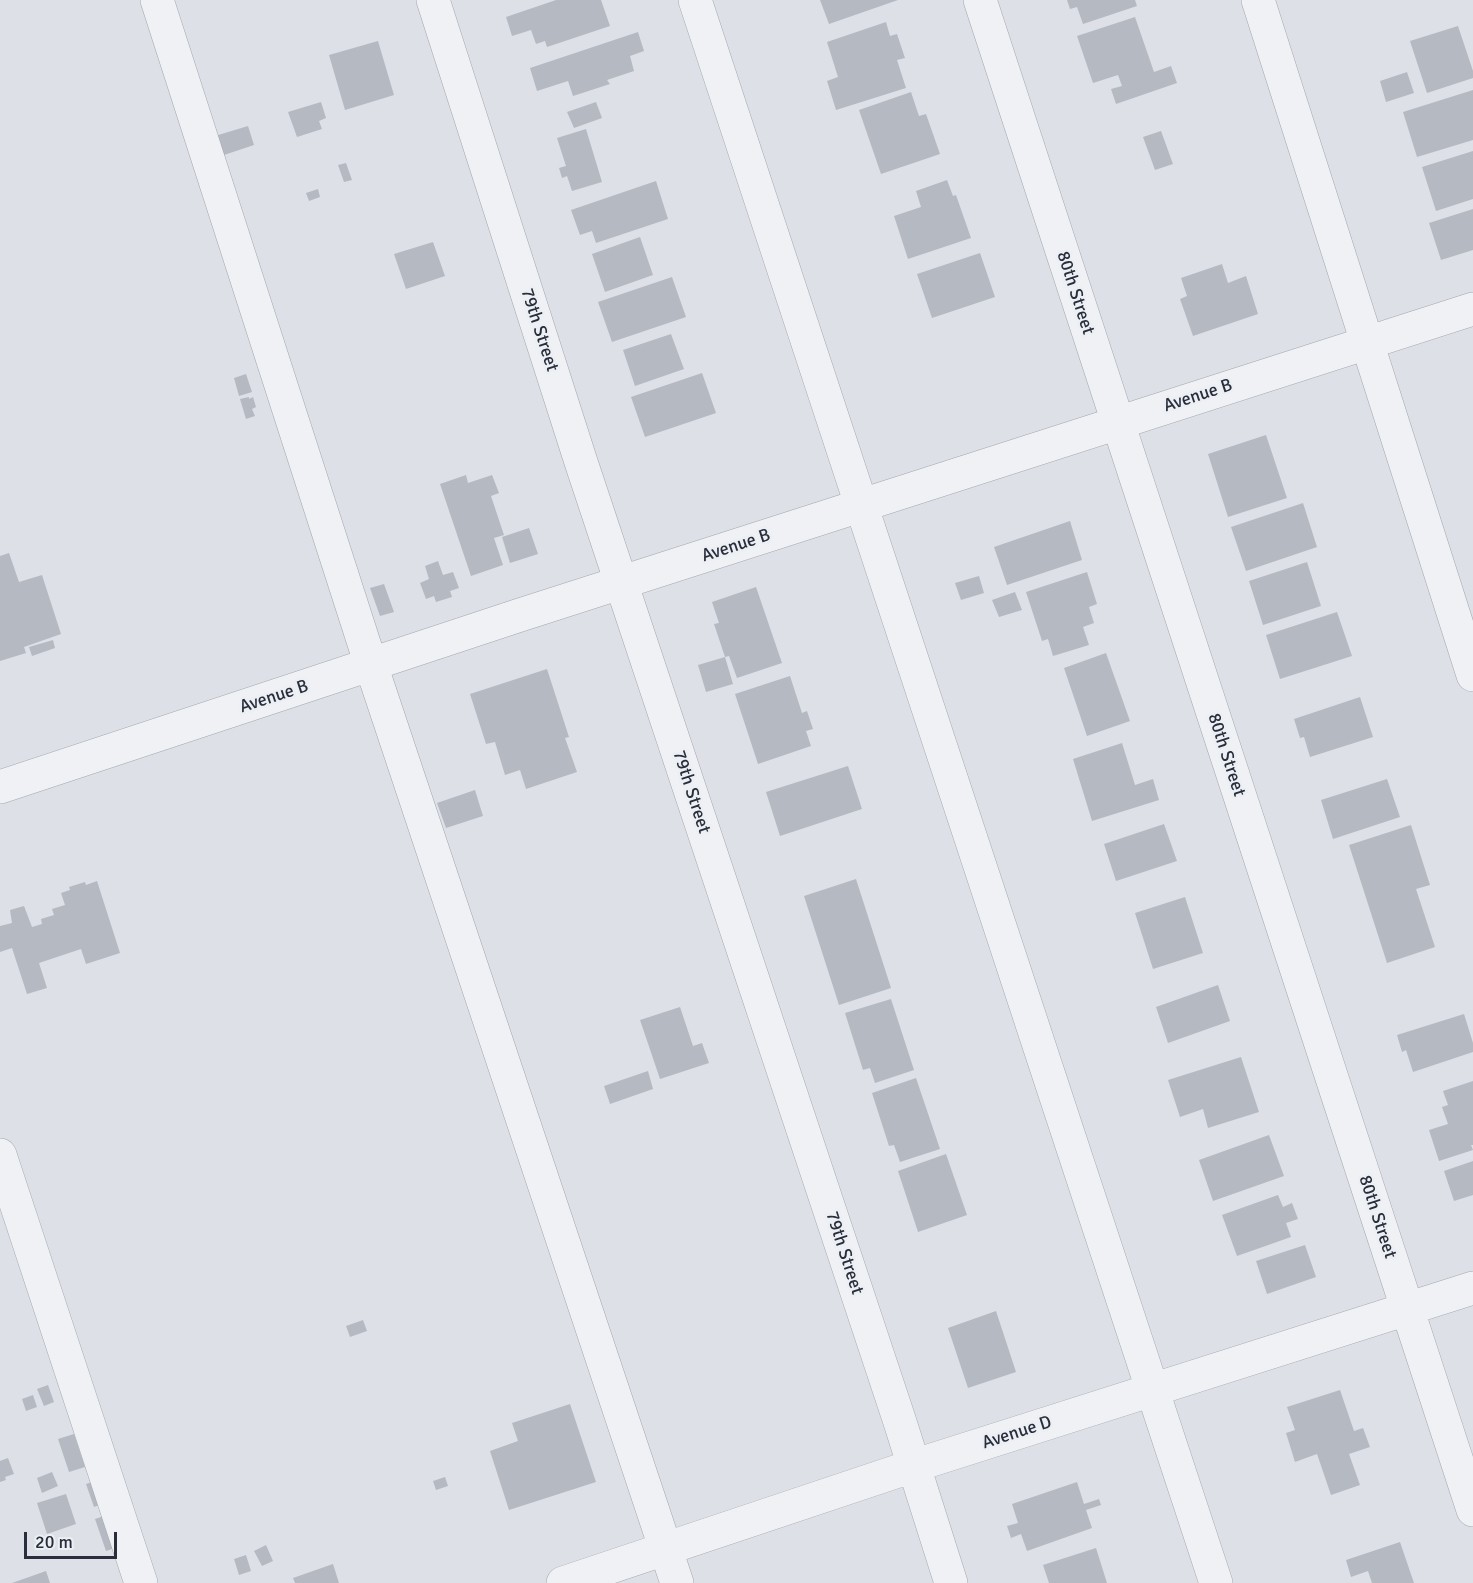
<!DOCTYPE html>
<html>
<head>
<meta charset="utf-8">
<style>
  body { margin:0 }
  #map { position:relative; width:1473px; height:1583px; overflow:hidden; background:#dde0e6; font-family:Signika,sans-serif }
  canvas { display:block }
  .scale { position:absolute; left:24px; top:1532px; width:93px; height:27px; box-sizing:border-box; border:3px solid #282e3b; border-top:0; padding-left:8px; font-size:18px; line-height:21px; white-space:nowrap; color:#282e3b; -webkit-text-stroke:4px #eceff3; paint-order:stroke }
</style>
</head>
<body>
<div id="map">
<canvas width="1473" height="1583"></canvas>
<div class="scale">20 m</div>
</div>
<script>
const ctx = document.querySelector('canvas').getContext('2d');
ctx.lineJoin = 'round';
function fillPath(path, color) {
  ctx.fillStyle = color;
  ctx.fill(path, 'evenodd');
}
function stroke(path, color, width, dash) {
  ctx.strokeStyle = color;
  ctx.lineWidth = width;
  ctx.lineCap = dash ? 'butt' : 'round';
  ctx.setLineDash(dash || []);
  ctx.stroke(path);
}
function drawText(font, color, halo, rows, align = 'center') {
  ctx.font = font + ' Signika,sans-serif';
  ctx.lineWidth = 5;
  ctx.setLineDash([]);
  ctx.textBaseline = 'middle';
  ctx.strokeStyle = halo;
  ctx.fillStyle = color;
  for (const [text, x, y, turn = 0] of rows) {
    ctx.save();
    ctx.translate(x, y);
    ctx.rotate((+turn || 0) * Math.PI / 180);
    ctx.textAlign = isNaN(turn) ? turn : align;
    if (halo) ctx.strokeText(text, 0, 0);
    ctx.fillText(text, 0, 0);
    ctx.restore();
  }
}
const building = new Path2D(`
  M556,0H601L610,26L547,47L545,41L536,44L531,30L512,36L506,17Z
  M820,0H898L829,24Z
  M1067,0H1135L1137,6L1083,24L1077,7L1070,9Z
  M1135,17L1154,72L1171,66L1177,83L1116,104L1111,89L1122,86L1118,75L1093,83L1077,36Z
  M886,22L890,36L897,34L905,58L897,60L906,88L836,110L827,81L838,77L827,42Z
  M1458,26L1473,71V78L1427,93L1410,41Z
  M638,32L644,51L630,56L634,71L607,80L610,84L573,96L568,81L537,91L530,68Z
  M378,41L394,95L345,110L329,55Z
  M1407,72L1414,93L1386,102L1380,81Z
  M1473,90V140L1417,157L1403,112Z
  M911,92L919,116L926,114L940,154L881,174L859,110Z
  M321,102L326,118L319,121L322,129L297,137L288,112Z
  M596,102L602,118L574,128L567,112Z
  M248,126L254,145L221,156L215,136Z
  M586,129L602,182L572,191L567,176L562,178L559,168L566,166L557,138Z
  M1161,131L1173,164L1155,170L1143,137Z
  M1473,151V199L1436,211L1422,167Z
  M346,163L352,180L344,182L338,165Z
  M947,180L953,196L956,195L971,238L908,259L894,216L921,207L916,191Z
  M656,181L668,219L596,243L592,231L580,235L571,210Z
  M318,189L320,197L309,201L306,193Z
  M1473,209V250L1441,260L1429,223Z
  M640,237L653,275L605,292L592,254Z
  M433,242L445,276L406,289L394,254Z
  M980,253L995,297L932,318L917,274Z
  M1222,264L1228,283L1246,276L1258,314L1193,336L1180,299L1187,296L1181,278Z
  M672,277L686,317L612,342L598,302Z
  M671,334L684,369L635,386L623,350Z
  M702,373L716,413L645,437L631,397Z
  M246,374L252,392L239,396L234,378Z
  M249,397V399L253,397L256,407L252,409L255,416L246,419L240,399Z
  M1266,435L1287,498L1228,517L1208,454Z
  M466,475L468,483L492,475L499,493L491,496L504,535L494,538L503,565L471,576L440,484Z
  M1303,503L1317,547L1246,571L1231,527Z
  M1070,521L1082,560L1007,585L994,547Z
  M529,528L538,554L510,563L502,537Z
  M9,553L19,582L42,575L61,634L24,647L26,653L0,661V556Z
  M438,561L443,575L453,572L459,588L450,591L452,597L436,602L434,596L426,599L420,583L429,579L425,566Z
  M1307,562L1321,606L1263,625L1249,581Z
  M1087,572L1097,604L1089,607L1094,623L1083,627L1089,645L1053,656L1048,639L1042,641L1026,592Z
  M979,576L984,593L961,600L955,583Z
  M384,584L394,612L380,616L370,588Z
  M756,587L782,663L737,678L729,656L725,657L714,624L719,623L712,602Z
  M1015,592L1022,610L999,617L992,600Z
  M1337,612L1352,656L1280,679L1266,635Z
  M53,640L55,648L32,656L29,647Z
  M1106,653L1130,721L1087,736L1064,668Z
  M725,657L733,684L706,692L698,665Z
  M547,669L569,737L565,738L577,772L526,789L520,770L505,775L495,742L486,744L470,694Z
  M790,676L802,713L807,711L813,729L806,731L811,746L758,764L735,694Z
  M1360,697L1373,737L1310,757L1304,737L1300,738L1294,719Z
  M1122,743L1135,785L1153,779L1159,800L1092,821L1073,759Z
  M848,766L862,809L780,836L766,792Z
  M1387,779L1400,817L1333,839L1321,800Z
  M475,790L483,816L446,828L437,803Z
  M1164,824L1177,861L1116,881L1104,844Z
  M1411,825L1430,885L1416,889L1435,947L1387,963L1349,845Z
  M856,879L891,988L839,1005L804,896Z
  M97,881L120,953L86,964L81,949L39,963L47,988L27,994L12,948L0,952V926L12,923L10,910L24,906L32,927L42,924L41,919L54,915L52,909L65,905L61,893L70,890L69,887L85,882L86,885Z
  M1185,897L1203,953L1153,969L1135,913Z
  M1218,985L1230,1021L1168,1043L1156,1007Z
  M891,999L914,1070L875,1083L870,1068L863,1070L845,1013Z
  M680,1007L693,1046L702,1043L709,1063L660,1079L640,1020Z
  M1464,1014L1473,1043V1052L1413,1072L1406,1050L1402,1052L1397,1035Z
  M1241,1057L1259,1112L1208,1128L1203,1109L1180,1117L1168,1080Z
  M648,1071L653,1089L610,1104L604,1086Z
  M916,1078L940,1149L900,1162L894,1145L889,1146L872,1093Z
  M1473,1081V1145H1471L1473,1150L1439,1161L1429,1130L1448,1124L1442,1107L1448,1105L1443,1091Z
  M1269,1135L1284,1176L1213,1201L1199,1160Z
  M946,1154L967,1215L918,1232L898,1171Z
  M1473,1161V1195L1454,1201L1444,1171Z
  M1278,1195L1283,1207L1292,1203L1298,1219L1286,1223L1291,1237L1237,1256L1222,1215Z
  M1305,1245L1316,1277L1267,1294L1256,1261Z
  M996,1311L1016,1372L968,1388L948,1328Z
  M363,1320L367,1331L350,1337L346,1326Z
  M48,1385L54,1402L44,1406L37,1389Z
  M1340,1390L1354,1431L1363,1428L1370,1447L1349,1454L1360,1485L1331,1495L1317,1454L1295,1462L1286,1433L1295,1430L1287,1407Z
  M33,1395L37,1407L26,1411L22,1399Z
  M570,1404L596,1482L509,1510L490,1451L518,1441L512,1423Z
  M74,1434L85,1467L69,1472L58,1439Z
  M8,1458L14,1474L5,1477L6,1480L0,1482V1461Z
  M52,1472L58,1486L42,1493L37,1478Z
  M445,1477L448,1486L436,1490L433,1481Z
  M98,1480L105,1503L94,1507L86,1484Z
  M1077,1482L1084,1504L1099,1499L1101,1505L1086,1510L1092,1528L1027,1551L1021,1534L1011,1538L1007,1526L1018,1523L1012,1504Z
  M66,1494L76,1524L47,1534L37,1503Z
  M110,1514L121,1546L106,1551L95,1519Z
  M1400,1542L1414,1583H1372L1368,1571L1351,1577L1346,1560Z
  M266,1545L273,1561L262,1566L254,1551Z
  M1096,1548L1107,1583H1049L1043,1565Z
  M246,1555L251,1571L239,1575L234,1559Z
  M333,1564L339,1583H295L293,1578Z
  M46,1571L50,1583H12Z`);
const minor = new Path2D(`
  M157,0L371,665L677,1583
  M433,0L581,462L899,1419L951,1583
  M695,0L1216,1583
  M980,0L1473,1510
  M1258,0L1473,675
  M0,787L520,615L1473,309
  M0,1155L141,1583
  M563,1583L913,1466L1473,1288`);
const streetNames = [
  ["80th Street",1075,293,72],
  ["79th Street",539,330,72],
  ["Avenue B",1198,396,-18],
  ["Avenue B",736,546,-18],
  ["Avenue B",274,697,-18],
  ["80th Street",1226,755,72],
  ["79th Street",691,792,72],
  ["80th Street",1377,1217,72],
  ["79th Street",844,1253,72],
  ["Avenue D",1017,1433,-18]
];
fillPath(building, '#b5b9c2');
stroke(minor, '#a3a7af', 34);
stroke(minor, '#eff1f4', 33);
drawText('18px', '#282e3b', '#eceff3', streetNames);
</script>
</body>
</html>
